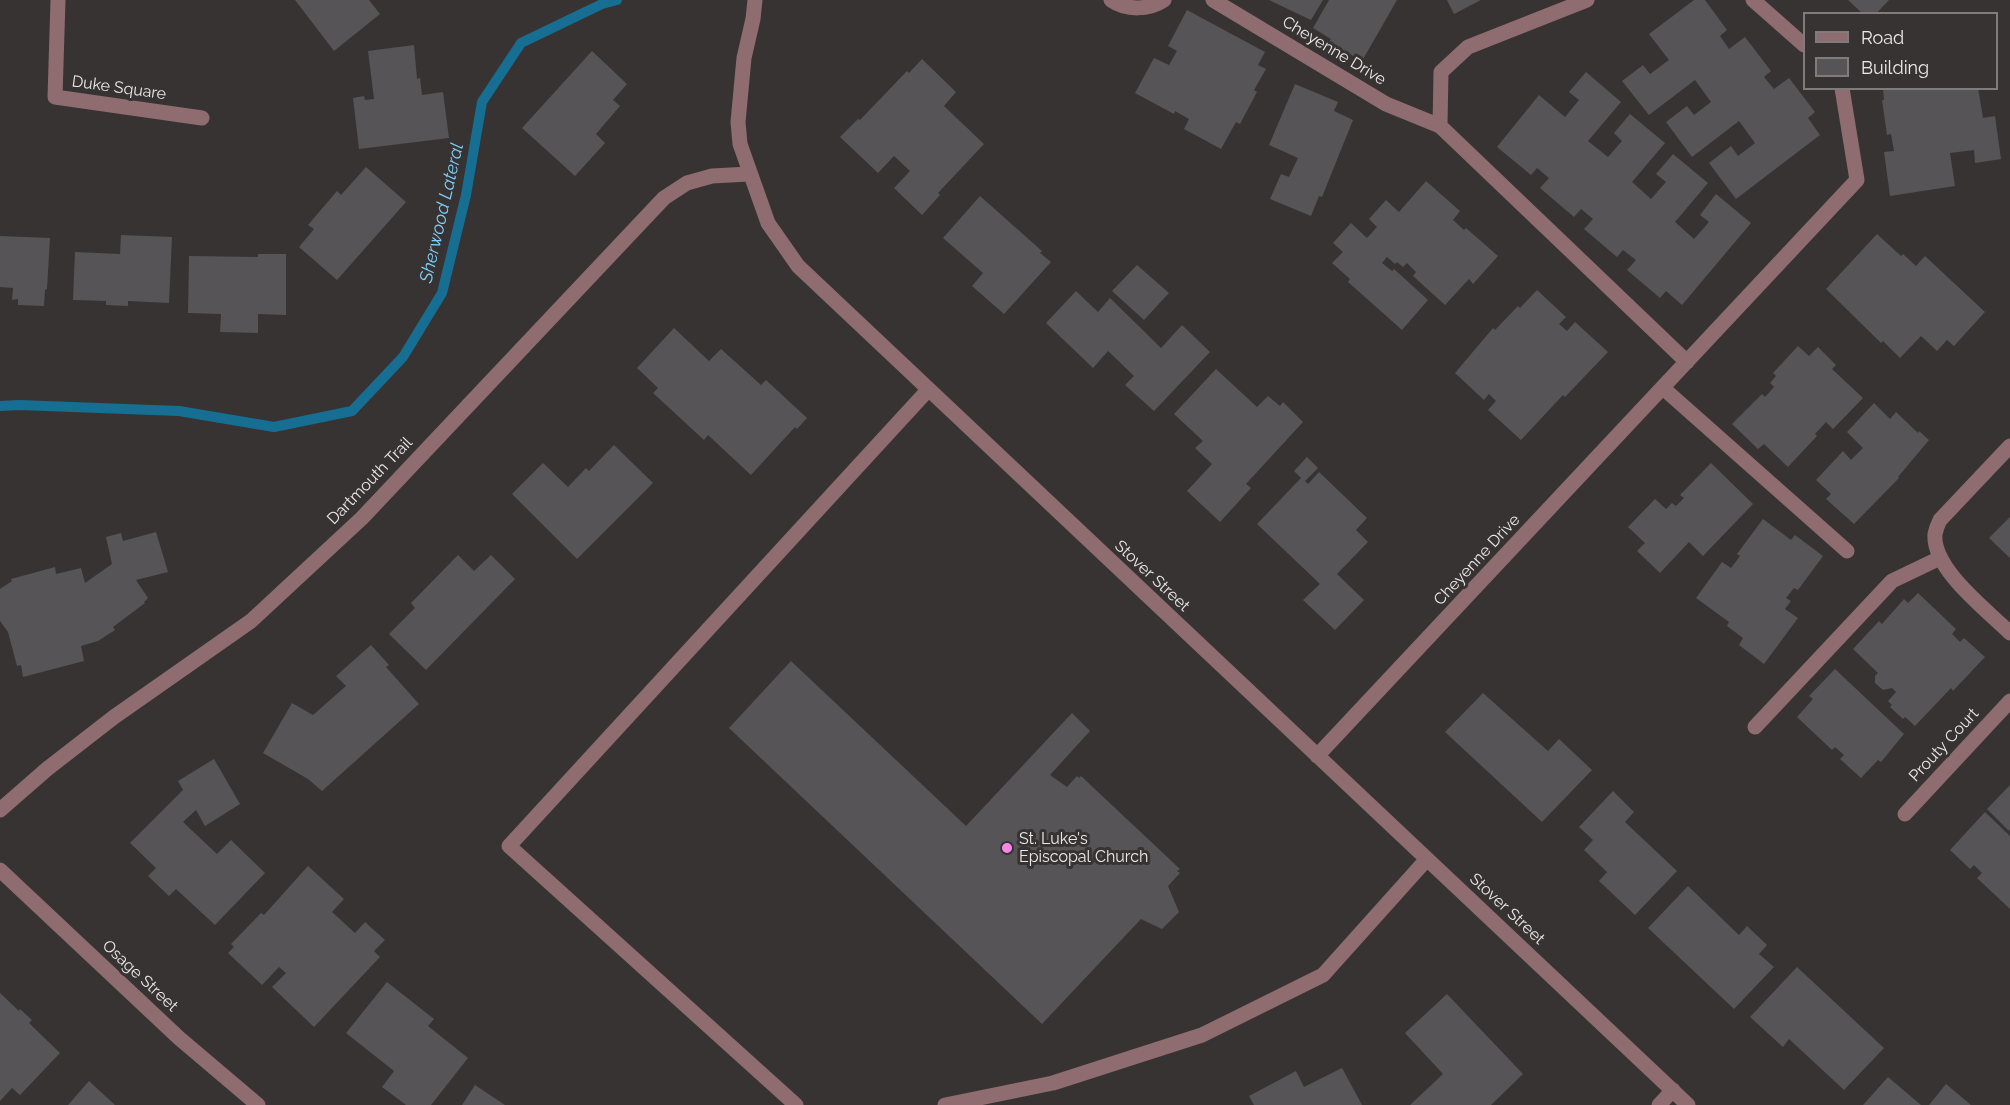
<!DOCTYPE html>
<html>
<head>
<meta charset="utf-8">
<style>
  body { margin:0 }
  #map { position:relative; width:2010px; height:1105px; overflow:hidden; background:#373332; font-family:Raleway,sans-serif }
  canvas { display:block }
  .legend { position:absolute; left:1803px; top:12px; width:195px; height:78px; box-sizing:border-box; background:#373332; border:2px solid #7f7c7b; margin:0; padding:8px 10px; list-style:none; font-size:18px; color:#ebe9e8 }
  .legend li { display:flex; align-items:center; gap:12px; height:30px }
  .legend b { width:30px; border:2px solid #7f7c7b }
</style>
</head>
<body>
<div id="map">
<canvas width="2010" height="1105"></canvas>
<ul class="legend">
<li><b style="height:8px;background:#8e6c70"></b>Road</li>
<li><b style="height:16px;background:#565457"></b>Building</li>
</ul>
</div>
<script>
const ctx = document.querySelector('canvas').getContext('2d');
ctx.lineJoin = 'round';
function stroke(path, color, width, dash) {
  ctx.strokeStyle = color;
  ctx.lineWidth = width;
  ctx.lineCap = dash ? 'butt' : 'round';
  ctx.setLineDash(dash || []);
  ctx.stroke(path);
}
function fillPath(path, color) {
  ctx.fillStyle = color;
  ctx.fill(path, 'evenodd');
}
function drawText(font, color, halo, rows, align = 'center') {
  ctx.font = font + ' Raleway,sans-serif';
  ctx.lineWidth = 6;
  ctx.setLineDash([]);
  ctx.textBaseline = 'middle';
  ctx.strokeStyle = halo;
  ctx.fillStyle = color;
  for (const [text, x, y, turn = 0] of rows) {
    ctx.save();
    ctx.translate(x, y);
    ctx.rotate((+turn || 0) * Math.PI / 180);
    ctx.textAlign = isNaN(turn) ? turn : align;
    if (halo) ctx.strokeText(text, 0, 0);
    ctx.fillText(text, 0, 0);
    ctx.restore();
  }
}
const stream = new Path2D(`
  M0,406L19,405L179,411L274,427L352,411L403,357L442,293L466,195L482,102L521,43L602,4L617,0`);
const building = new Path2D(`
  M295,0H369L380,14L334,51Z
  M1269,0H1323L1311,20Z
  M1329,0H1397L1362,61L1329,42L1331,39L1313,28Z
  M1447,0H1481L1454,14Z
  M1694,0H1705L1727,30L1720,36L1729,49L1745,37L1771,71L1764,77L1774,89L1789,78L1815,112L1808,118L1820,135L1736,199L1709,163L1731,146L1738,156L1755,143L1739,121L1692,157L1666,122L1687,106L1694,115L1711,102L1695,80L1649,115L1622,81L1643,65L1650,74L1669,60L1649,34Z
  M1848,0H1889L1876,14H1863Z
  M1187,10L1265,52L1258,65L1266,69L1254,90L1257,92L1240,124L1236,122L1221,149L1184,129L1189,119L1175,111L1174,114L1135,93L1154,58L1169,65L1177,51L1168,46Z
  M414,45L417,79L420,78L422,95L443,92L449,138L359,149L353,98L364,96L365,100L374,99L368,51Z
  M592,51L627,84L613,100L620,106L596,134L605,143L575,176L522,128Z
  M922,59L956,92L944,106L984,144L938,193L940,195L922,215L894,188L910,171L894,156L878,173L840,137L858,119L860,120L907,71L909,73Z
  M1586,72L1621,102L1588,141L1608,157L1622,141L1614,133L1630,114L1665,143L1632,182L1651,199L1666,182L1656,174L1673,154L1708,183L1675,222L1694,239L1709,222L1700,215L1716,194L1751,223L1682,305L1666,291L1660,298L1627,270L1636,260L1623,250L1617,257L1584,229L1593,219L1581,209L1574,217L1540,188L1549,178L1537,168L1531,175L1497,147L1539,95L1565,117L1579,100L1569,92Z
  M1295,84L1338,102L1334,111L1353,120L1322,197L1319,196L1311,216L1270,199L1281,174L1289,177L1298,158L1269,145Z
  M1883,88H1978L1983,118L1995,116L2001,159L1975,163L1974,150L1950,153L1955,186L1890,196L1884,152L1894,151L1891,134L1887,135L1882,100H1884Z
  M366,167L406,202L337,280L299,247L314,229L308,225L337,191L341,195Z
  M1426,181L1460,211L1453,220L1464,230L1466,228L1498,256L1473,284L1469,279L1445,305L1413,276L1416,272L1407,263L1403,267L1397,262L1395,264L1387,257L1382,263L1392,271L1394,269L1428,300L1402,330L1348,282L1350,279L1332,263L1343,252L1333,243L1351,223L1367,238L1377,227L1369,219L1386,200L1399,212Z
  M980,196L1042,251L1040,253L1051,262L1004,314L972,286L983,273L943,238Z
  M1877,234L1901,256L1903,254L1916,266L1925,256L1985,312L1954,346L1947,340L1937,351L1921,336L1900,358L1883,341L1881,343L1826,289Z
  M121,235L172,237L169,303L128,301V306L106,305V301L73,300L75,252L120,254Z
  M0,236L50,238L47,289L45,290L44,306L18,305V299L12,300L13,288L0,287Z
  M258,254H286V315L258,314V333L220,332L221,314L188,313L189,256L258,257Z
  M1137,265L1169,293L1144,320L1112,291Z
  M1537,290L1566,317L1559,324L1567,331L1575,322L1608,352L1565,397L1563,395L1521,440L1488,410L1496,401L1489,394L1484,400L1455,373L1493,328L1495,330L1518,306L1520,308Z
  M1076,291L1098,312L1110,298L1161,348L1182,325L1210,352L1154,411L1125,385L1134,376L1108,351L1093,368L1046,323Z
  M674,328L709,361L721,349L761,385L766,380L807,418L797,429L795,427L751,475L708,435L704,440L653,393L658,388L637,368Z
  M1798,346L1809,356L1818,347L1836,365L1832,369L1863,398L1833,429L1826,422L1815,434L1817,436L1788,467L1764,444L1758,449L1732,424L1762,394L1765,397L1774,387L1770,383L1776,376L1773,373Z
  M1216,369L1257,407L1268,396L1280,406L1283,402L1303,422L1246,484L1251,488L1220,522L1187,491L1212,464L1195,448L1203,441L1174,414Z
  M1874,403L1890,419L1896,412L1918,433L1919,431L1929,440L1898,477L1899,478L1854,524L1826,499L1831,494L1816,480L1843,451L1851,460L1863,448L1847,432Z
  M614,445L653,483L577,559L512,494L543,463L568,487L586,468L589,471Z
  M1307,457L1318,468L1305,481L1308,484L1319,472L1367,518L1356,530L1368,542L1337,574L1364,600L1335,630L1303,600L1320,584L1257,524L1301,478L1294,471Z
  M1711,463L1753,504L1703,556L1689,542L1660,573L1637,551L1645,543L1628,527L1655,499L1666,509L1672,503L1676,506L1684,498L1680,495Z
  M2010,517V558L1989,538Z
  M1763,519L1791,540L1795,535L1823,556L1798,590L1794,588L1786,598L1791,601L1785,609L1798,618L1764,664L1739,645L1743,638L1727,626L1729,622L1696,598L1722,562L1731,568L1740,556L1737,554Z
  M156,532L168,572L136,580L148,598L144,602L145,603L113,627L115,630L98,641L81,646L84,661L23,677L21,665L17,666L8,632L0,621V589L12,581L11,579L55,567L56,574L81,568L85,583L112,564L106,537L121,533L123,541Z
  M458,555L474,571L491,555L515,579L426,670L389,634L415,608L411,603Z
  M1918,593L1956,629L1952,634L1960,642L1964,638L1985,657L1953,691L1951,688L1915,726L1905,717L1903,719L1890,707L1892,705L1888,701L1896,692L1892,688L1883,690L1875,683V676L1878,673L1853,649L1879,621L1882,624L1904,599L1908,603Z
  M371,645L389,665L386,667L419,704L322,791L308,779L263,753L292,703L313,715L346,686L336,676Z
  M791,661L966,826L1072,713L1090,731L1050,775L1067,787L1077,776L1079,778L1081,776L1180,869L1177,871L1180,873L1168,886L1179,912L1162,929L1141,919L1042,1024L729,728Z
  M1835,669L1904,734L1881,762L1878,760L1861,778L1840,759L1844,755L1835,747L1832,750L1797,717L1813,699L1809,696Z
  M1483,693L1548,751L1559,739L1592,770L1542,822L1445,732Z
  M214,759L240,804L205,826L196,810L183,822L217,854L231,840L265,873L215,925L176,889L169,896L148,876L156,868L130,843L183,790L178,781Z
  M2010,785V829L2009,831L1987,809Z
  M1613,791L1634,812L1625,822L1677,871L1635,915L1599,881L1607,872L1584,850L1593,840L1579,827Z
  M1985,812L2010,836V909L1977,878L1982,873L1974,865L1970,869L1950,850Z
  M308,866L344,899L332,912L355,933L365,922L385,940L374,951L380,957L314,1027L272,987L286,973L279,967L262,985L228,953L234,947L231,944L261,913L264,915Z
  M1688,886L1739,935L1747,926L1767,945L1759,954L1774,967L1734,1009L1648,928Z
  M1797,967L1884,1048L1844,1090L1789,1039L1783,1047L1750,1017Z
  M387,982L434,1019L428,1026L468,1058L431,1105H406L382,1087L394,1071L346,1033Z
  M0,993L19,1011L20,1009L32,1020L29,1023L60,1053L20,1095L12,1088L0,1101Z
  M1447,994L1523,1074L1491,1105H1410L1443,1074L1405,1033Z
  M1342,1068L1362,1105H1254L1249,1096L1296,1071L1304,1087Z
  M1888,1077L1921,1105H1863Z
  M89,1081L115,1105H68Z
  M1946,1084L1971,1105H1929Z
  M475,1085L505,1105H462Z`);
const minor = new Path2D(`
  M58,0L55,97L202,118
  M755,0L753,19L744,58L738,122L740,144L768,223L798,266L1688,1105
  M1111,0C1127,11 1149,10 1164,0
  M1213,0L1386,104L1440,126
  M1587,0L1468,47L1441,72L1440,126L1687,362
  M1753,0L1804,45
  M1663,388L1847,551
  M2010,446L1940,520C1938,524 1936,529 1935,534C1932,569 1987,610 2010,633
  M1755,727L1892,581L1940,558
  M1317,756L1857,180L1842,88
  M0,810L47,769L114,717L251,621L362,518L664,198L687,183L712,176L749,174
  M1905,814L2010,701
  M0,870L179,1038L258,1105
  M796,1105L509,846L928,390
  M945,1105L1053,1083L1202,1035L1323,975L1427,859
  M1659,1105L1673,1090`);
const markers = [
  [1007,848,6,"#fa87e7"]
];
const streetNames = [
  ["Cheyenne Drive",1334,51,31],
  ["Duke Square",119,88,8],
  ["Dartmouth Trail",370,481,-46],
  ["Cheyenne Drive",1477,560,-47],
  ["Stover Street",1152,576,43],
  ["Prouty Court",1944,745,-47],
  ["Stover Street",1507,909,43],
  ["Osage Street",140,976,43]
];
const poiNames = [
  ["St. Luke's",1019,839],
  ["Episcopal Church",1019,857]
];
const waterNames = [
  ["Sherwood Lateral",442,213,-77]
];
stroke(stream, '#176e93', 10);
fillPath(building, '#565457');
stroke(minor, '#8e6c70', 15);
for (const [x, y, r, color] of markers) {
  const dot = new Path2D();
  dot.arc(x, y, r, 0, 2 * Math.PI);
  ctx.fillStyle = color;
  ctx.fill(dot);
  stroke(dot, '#373332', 2);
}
drawText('16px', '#ebe9e8', '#373332', streetNames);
drawText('16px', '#ebe9e8', '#373332', poiNames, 'left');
drawText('italic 18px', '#7fd2fd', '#373332', waterNames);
</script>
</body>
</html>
